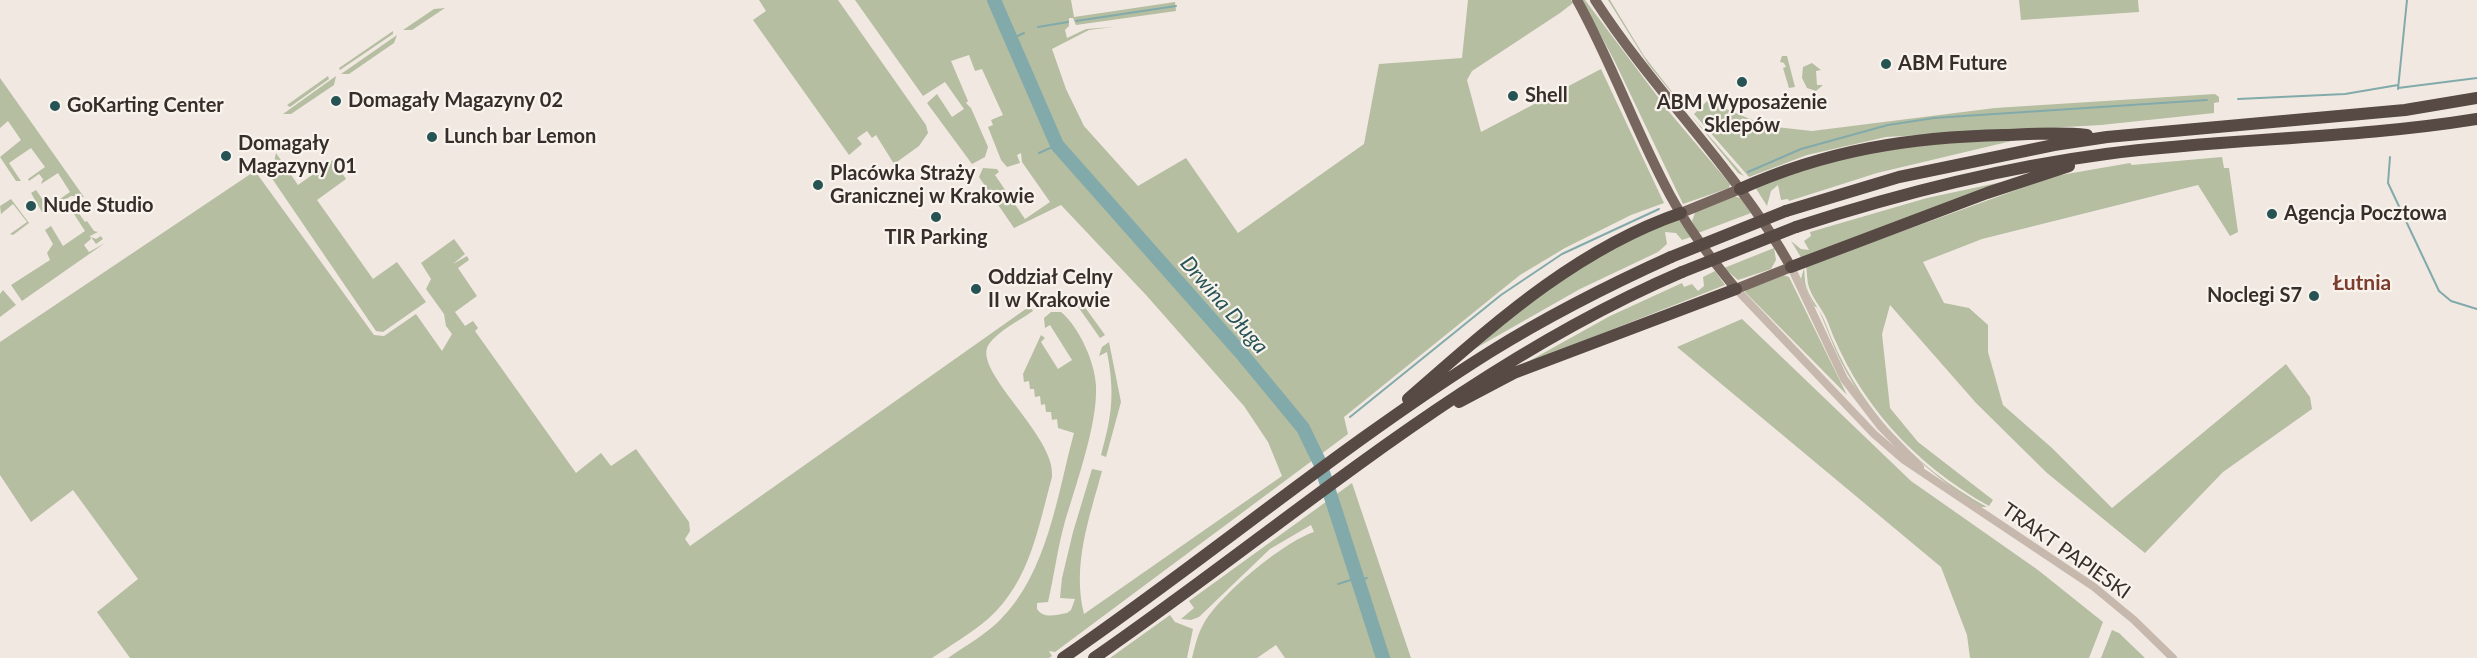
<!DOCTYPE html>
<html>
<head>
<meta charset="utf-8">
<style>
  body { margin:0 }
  canvas { display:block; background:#f0e8e1 }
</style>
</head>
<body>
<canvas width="2477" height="658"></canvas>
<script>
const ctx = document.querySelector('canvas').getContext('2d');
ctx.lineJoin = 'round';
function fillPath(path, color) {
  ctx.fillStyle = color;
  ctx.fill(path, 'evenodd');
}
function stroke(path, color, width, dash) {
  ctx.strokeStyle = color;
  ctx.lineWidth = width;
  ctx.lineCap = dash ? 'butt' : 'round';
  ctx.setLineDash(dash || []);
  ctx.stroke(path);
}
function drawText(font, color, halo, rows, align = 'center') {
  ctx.font = font + ' Lato,sans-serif';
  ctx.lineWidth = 4.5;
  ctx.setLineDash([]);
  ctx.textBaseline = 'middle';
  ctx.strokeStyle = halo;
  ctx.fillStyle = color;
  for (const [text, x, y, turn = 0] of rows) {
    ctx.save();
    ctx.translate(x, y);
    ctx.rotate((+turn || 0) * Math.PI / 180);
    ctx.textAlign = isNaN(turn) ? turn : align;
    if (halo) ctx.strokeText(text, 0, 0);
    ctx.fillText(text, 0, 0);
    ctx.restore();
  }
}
const green = new Path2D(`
  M759,0H838L926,125L928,133L919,146L894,164L876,135L872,138L867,131L857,138L862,144L849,155L753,20L766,11Z
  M855,0H1071L1074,17L1175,2L1176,11L1076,25L1073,18H1069V26L1065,30L1067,38L1086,29L1114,27L1089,30L1052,49L1066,89L1084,126L1138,186L1186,158L1238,233L1364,144L1379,64L1462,58L1468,0H1571L1573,3L1560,13L1472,71L1467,80L1481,132L1601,69L1664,203L1631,215L1565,248L1520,275L1344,417L1348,434L1055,652L1049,651L1052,656L1049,658H948C965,646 985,635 1000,620C1048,572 1057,495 1074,433L1058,428L1057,419L1052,420L1051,412H1046L1045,404L1041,405L1040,396L1035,397L1034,389H1030L1029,381L1024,382L1023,374L1041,335L1045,338L1041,342L1058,369L1072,360L1050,325L1045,328L1044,318L1051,312H1061C1079,327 1095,362 1096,386C1098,424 1075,487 1064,525C1057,551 1054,577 1048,602L1037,603V609C1044,619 1055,615 1067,613L1071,610L1075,599L1060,598L1062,578L1073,532L1092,469L1102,471C1089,519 1072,565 1084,614L1282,476L1268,442L1244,406L1146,295L1061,205L1014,228L979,177L983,168L997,169L999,172L995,175L1025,219L1050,202L1022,162L1021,153L1017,155L1020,163L1007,167L1001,160L988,127L993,125L991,120L1003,115L982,69L975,71L969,55L951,61L968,101L966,103L971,108L988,147L985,157L972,164L927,103L937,94L952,117L964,109L945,82L923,96Z
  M1582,0H1585L1670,113L1730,184L1729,188L1683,204L1615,62Z
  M1608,0H1610L1644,56L1686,110L1648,64Z
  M2019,0H2138L2139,12L2021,20Z
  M445,8L412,30H403L434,9Z
  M393,31V34L340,70L339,68Z
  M397,35L394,43L349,74H341Z
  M1782,56H1787L1795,87L1789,88L1783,68L1786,67L1784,63L1780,62Z
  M1812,63L1821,70L1816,71L1817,85H1823L1816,91L1807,88L1802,78L1803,67Z
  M328,76L329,79L290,107L287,105Z
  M336,76L334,85L291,114H283Z
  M0,78L84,197L71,196L45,213L42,212L31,193L36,190L48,207L70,192L58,173L41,184L43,179L39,174L29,181L28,179L45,167L31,148L9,163L21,181H16L0,157L21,140L8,121L0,128Z
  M2215,94L2219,97V102L2214,103V113L2101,125L1886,137L1807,155L1749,177L1694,114L1707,101L1767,126L1812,131L1995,108Z
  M1690,114L1744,176L1738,173Z
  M2020,139L1877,173L1789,201L1788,199L1781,200L1778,185L1771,191L1767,206L1755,187L1821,162L1911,145Z
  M276,153L298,185L333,160L346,179L317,200L373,279L397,262L426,302L383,332L376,331L271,177Z
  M2222,157L2224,168H2229L2238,232L2230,236L2198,185L1982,239L1923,262L1944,303L1969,308L1988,325V352L2003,405L2052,448L2112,508L2286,364L2310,397L2312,409L2223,472L2145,553L2047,473L1976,403L1890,305L1882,334L1890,408L1918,442L1993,500L1989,506C1914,464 1857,402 1827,320C1822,308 1811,297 1808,284C1807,278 1807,272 1806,266L2055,176L2130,163L2132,165Z
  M255,171L374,335L384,336L416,314L442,351L452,334L446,326L444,314L426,289L431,279L421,263L454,239L465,254L453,264L467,256L469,260L458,268L477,296L455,312L465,326L473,321L478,328L475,331L576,473L601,453L611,466L636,449L689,522L690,531L685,539L690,546L1030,306L1033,311C1020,320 998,331 989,344C970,370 1057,436 1052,477C1038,528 1030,581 989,618C972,633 951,645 932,658H130L97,612L138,579L73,490L31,522L0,475V342Z
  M2011,180L1802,259L1791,241L1801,249L1809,250L1804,241L1811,236L1810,232L1927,198Z
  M1734,196L1740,198L1751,213L1698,233L1692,221L1696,210Z
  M11,199L29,223L13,235L10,234L27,222L13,204L1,214L0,206Z
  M75,209L80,210L78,212L85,222L87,221L94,231L98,232L103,239L96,244L91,237L96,239L101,236L98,232L90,236L91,239L84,245L89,252L105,243L22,301L11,285L50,260L47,253L53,244L45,230L51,226L63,246L85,231L72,211L55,222Z
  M1678,219L1691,237L1682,240L1676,233L1665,232L1667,244L1658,252L1580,289L1469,352L1552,284L1620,242Z
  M1774,248L1776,260L1771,269L1738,280L1724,268Z
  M1804,268C1805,274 1804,280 1806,286C1810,299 1820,309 1825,322C1855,403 1912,466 1987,507H1979C1922,468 1873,424 1841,362C1832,344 1826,326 1818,308L1814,306L1801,279Z
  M1715,271L1725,285L1522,365L1610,316L1682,283L1684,287L1692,284L1698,291L1704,286L1703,277Z
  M1783,275L1789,277L1847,395L1745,292L1746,289Z
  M3,290L16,305L0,317V294Z
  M1079,299L1105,335L1100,338L1074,301Z
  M1742,319L1911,481L2038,570L2103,622L2089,658H1970L1967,635L1941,567L1677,347Z
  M1109,342L1121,402L1106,457L1101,455C1112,416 1115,393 1107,352L1099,356L1102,347Z
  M1352,483L1411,658H1285L1276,645L1257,658H1192C1195,646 1198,633 1204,623C1220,595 1283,542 1314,532L1311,525L1270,549L1199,617L1191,620L1181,619L1194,608L1189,601Z
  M1170,615L1175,622L1193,629L1187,658H1110Z
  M2112,630L2119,633L2145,658H2101Z`);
const stream = new Path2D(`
  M1076,21L1176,6
  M1038,27L1068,22
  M1011,39L1024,33
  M2398,88L2477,78
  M2398,89L2407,0
  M2238,99L2345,94L2398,85
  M1039,153L1057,145
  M2390,157L2388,183L2439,291L2451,301L2477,309
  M1748,172L1801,149L1888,125L1934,118L2207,100
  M1350,417L1501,295L1562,254L1659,209
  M1358,581L1367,578
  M1338,584L1357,578`);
const river = new Path2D(`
  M994,0L1057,145L1242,354L1303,428L1320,463L1383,658`);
const tertiary = new Path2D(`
  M1791,267L1844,379L1881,427L1920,467
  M1736,289L1874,434L1904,460L2094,587L2134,620L2173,658`);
const primary = new Path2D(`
  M1577,0C1612,63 1636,132 1670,195C1688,228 1712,260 1736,289L1791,267C1737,170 1655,93 1595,0
  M1681,213L1740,189`);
const motorway = new Path2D(`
  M1740,189C1827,150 1910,137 2005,135C2032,134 2060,132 2087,135
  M1786,211L1899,177L2054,145L2107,137L2405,110L2477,98
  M1796,227C1898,194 2000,168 2106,154C2229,138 2354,139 2477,119
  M1791,267L1987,193L2069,166
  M1408,399C1492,326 1574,250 1681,213
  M1459,402L1514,373L1736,289
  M1063,658C1207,559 1342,445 1490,352C1548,316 1609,285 1671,257
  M1094,658C1288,524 1463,366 1682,272`);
const motorwayBridge = new Path2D(`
  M1671,257L1786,211
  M1682,272L1796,227`);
const markers = [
  [1886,64,6,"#265354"],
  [1742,82,6,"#265354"],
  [1513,96,6,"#265354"],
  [336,101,6,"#265354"],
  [55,106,6,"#265354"],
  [432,137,6,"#265354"],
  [226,156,6,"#265354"],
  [818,185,6,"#265354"],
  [31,206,6,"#265354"],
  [2272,214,6,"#265354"],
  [936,217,6,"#265354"],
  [976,289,6,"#265354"],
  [2314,296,6,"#265354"]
];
const poiNames = [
  ["ABM Future",1898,64],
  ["Shell",1525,96],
  ["Domagały Magazyny 02",348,101],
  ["ABM Wyposażenie",1742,103,"center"],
  ["Sklepów",1742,126,"center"],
  ["GoKarting Center",67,106],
  ["Lunch bar Lemon",444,137],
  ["Domagały",238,144],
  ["Magazyny 01",238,167],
  ["Placówka Straży",830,174],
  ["Granicznej w Krakowie",830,197],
  ["Nude Studio",43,206],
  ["Agencja Pocztowa",2284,214],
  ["TIR Parking",936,238,"center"],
  ["Oddział Celny",988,278],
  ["II w Krakowie",988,301],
  ["Noclegi S7",2302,296,"right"]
];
const streetNames = [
  ["TRAKT PAPIESKI",2066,551,35]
];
const neighbourhoodNames = [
  ["Łutnia",2362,283]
];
const waterNames = [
  ["Drwina Długa",1224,305,49]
];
fillPath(green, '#b6bea2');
stroke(stream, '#83aaaa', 2);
stroke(river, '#83aaaa', 14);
stroke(tertiary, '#c7b8ae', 8);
stroke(primary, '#77665e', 10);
stroke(motorway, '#574944', 12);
stroke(motorwayBridge, '#574944', 12);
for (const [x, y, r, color] of markers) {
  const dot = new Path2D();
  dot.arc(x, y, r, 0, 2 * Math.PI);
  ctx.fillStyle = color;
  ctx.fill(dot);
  stroke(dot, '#f8f3ed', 2);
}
drawText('bold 20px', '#372e2b', '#f8f3ed', poiNames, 'left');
drawText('20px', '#372e2b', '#f8f3ed', streetNames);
drawText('bold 21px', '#7c3d2e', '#f8f3ed', neighbourhoodNames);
drawText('italic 21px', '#265354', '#f8f3ed', waterNames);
</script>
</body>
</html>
